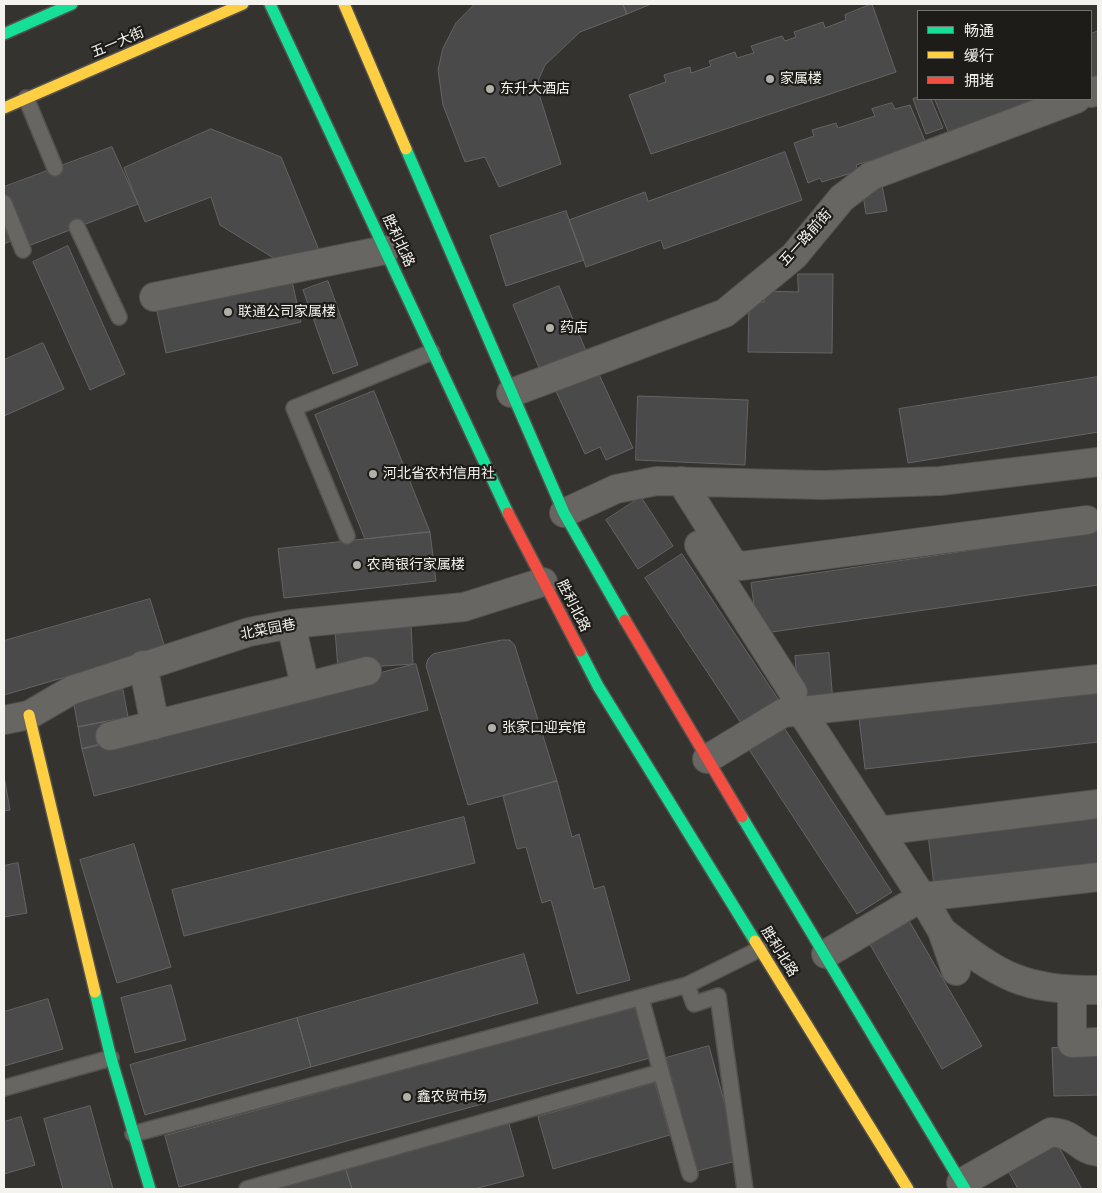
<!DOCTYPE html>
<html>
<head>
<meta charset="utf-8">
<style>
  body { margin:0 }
  #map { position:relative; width:1102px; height:1193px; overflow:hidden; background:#34332f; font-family:"Times New Roman","Noto Sans SC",serif }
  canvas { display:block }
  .frame { position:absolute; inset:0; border:5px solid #f5f3ed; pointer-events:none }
  .legend { position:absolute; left:917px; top:10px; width:175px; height:90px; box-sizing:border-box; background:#1d1c18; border:1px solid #73726d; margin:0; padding:6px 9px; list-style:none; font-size:15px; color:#f5f3ed }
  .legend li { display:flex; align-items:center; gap:10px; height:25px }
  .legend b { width:25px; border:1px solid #73726d }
</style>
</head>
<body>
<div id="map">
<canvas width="1102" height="1193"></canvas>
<div class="frame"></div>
<ul class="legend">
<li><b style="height:6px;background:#16e098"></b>畅通</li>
<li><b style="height:6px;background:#ffcf43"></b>缓行</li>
<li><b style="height:6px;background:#f24e42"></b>拥堵</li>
</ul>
</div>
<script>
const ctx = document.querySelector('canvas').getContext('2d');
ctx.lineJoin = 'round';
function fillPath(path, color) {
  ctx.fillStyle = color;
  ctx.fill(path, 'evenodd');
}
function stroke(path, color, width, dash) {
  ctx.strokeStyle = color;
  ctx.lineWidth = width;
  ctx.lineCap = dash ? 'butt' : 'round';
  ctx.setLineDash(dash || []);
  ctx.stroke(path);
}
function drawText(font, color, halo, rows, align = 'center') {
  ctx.font = font + ' "Times New Roman","Noto Sans SC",serif';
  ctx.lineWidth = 4.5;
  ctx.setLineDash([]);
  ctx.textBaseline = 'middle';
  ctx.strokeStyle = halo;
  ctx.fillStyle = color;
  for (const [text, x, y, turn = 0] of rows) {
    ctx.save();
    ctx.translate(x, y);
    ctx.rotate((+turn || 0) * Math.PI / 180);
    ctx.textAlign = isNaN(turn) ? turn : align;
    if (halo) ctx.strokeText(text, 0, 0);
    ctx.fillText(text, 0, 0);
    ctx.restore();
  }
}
const building = new Path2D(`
  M475,4H623L627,14L580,32L545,65L538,81L540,97L561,164L499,187L485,157L465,162L443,105L438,70L443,48L456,23Z
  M623,4H651L627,14Z
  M872,4L896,72L651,154L629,95L666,82L664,75L690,67L691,73L711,66L709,61L735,52L737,58L754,53L751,46L782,36L785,41L796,37L794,32L823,22L825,28L846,20L845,15Z
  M1098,31V83L1091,86V34Z
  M918,97L931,99L943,128L926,134L913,99Z
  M935,99H1058L952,140Z
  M892,103L895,109L910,105L925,141L882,163L879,158L856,165L858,171L822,182L820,178L808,183L794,143L814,136L812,130L836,123L838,128L875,116L872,109Z
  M211,129L281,157L321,255L288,267L220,225L211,197L145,222L124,168Z
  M112,147L138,204L23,248L4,201V187Z
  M785,152L802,200L664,249L661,240L586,267L569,220L645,192L648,201Z
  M882,185L887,211L866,214L862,189Z
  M4,207L17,238L4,244Z
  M566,211L584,260L506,286L490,236Z
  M68,246L125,374L90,390L33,262Z
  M290,272L301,322L166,353L155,302Z
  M798,274H833L832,353L748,352L749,302H764V291L798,292Z
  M328,281L358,365L333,374L303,290Z
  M559,286L586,351L540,370L513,305Z
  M43,343L64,389L4,416V360Z
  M597,370L633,448L606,460L600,447L585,454L555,389Z
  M1098,377V432L908,463L899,409Z
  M374,391L430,532L365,539L315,415Z
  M638,396L748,400L745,465L636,460Z
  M641,497L673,546L638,569L606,520Z
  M430,532L436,581L284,598L278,549Z
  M1098,532V585L758,634L751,583Z
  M682,554L780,702L743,726L645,578Z
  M150,599L165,648L4,695V641Z
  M411,625L413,664L338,669L335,630Z
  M502,640H510L515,646L557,781L468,805L426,666L428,659L433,654Z
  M829,653L833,703L799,706L795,656Z
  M416,664L428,710L94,796L82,749Z
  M123,690L128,717L78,727L73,699Z
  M1098,690V742L865,769L859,718Z
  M104,722L108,743L82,749L78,727Z
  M783,726L892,892L857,914L748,748Z
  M4,776L10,810L4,811Z
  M557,781L572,837L579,834L594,889L604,886L630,980L577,994L551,900L542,903L526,847L517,849L503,796Z
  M1098,814V867L934,886L928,834Z
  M464,817L475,863L184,936L172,890Z
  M134,844L171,967L117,983L80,860Z
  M18,863L27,913L4,917V866Z
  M908,919L982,1046L942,1069L868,941Z
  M524,954L538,1003L311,1067L297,1018Z
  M171,985L186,1040L135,1053L121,998Z
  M48,999L63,1049L4,1066V1012Z
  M636,1006L650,1058L179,1187L165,1136Z
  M297,1018L311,1067L145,1115L130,1065Z
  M709,1046L740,1160L697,1171L666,1058Z
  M1098,1047V1095L1054,1096L1052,1048Z
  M655,1083L670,1135L553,1169L538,1117Z
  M90,1106L113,1189H63L44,1119Z
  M21,1117L35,1165L4,1174V1122Z
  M509,1124L524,1176L474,1189H352L346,1170Z
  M1055,1140L1082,1189H1018L1006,1167Z
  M346,1170L352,1189H276Z`);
const lane = new Path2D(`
  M26,98L55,168
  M4,203L23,250
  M77,227L119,317
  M347,536L294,408L432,352
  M687,985L694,1004L718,996L745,1189
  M661,1072L690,1174
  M4,1088L111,1058
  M133,1134L687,985L760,949
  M247,1189L661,1072L641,998`);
const street = new Path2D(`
  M1091,93L1098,90
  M154,297L385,250
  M511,393L725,313L794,256L842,198L871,176L1076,99
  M681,481L732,562L741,566L1087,520
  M564,513L616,489L657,481L822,485L940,481L1098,462
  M699,545L793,692
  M291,624L305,686
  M143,665L155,725
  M801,711L922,897L826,954
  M4,720L29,715L72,690L249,632L291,624L464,607L543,582
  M110,736L367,671
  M707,759L783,713L1098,679
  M879,831L1098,804
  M942,931C1001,977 1022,990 1098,990
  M956,971L942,931L922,897L1098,877
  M1072,990V1043L1098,1042
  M961,1183L1051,1132C1077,1134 1077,1149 1098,1152`);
const fast = new Path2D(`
  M270,4L508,513
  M4,34L72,4
  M406,149L564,513L625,620
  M580,651L598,686L755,941
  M742,817L965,1189
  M95,992L111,1058L150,1189`);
const slow = new Path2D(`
  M344,4L406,149
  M4,108L243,4
  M29,715L95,992
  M755,941L908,1189`);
const jam = new Path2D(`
  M508,513L580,651
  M625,620L742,817`);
const markers = [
  [770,79,5,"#b1b0aa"],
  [490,89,5,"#b1b0aa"],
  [228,312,5,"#b1b0aa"],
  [550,328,5,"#b1b0aa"],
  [373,474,5,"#b1b0aa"],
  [357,565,5,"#b1b0aa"],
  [492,728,5,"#b1b0aa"],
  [407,1097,5,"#b1b0aa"]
];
const streetNames = [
  ["五一大街",118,43,-23],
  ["五一路前街",806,238,-48],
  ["胜利北路",398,241,65],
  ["胜利北路",573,606,63],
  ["北菜园巷",268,630,-11],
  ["胜利北路",779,952,58]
];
const poiNames = [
  ["家属楼",780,79],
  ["东升大酒店",500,89],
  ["联通公司家属楼",238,312],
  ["药店",560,328],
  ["河北省农村信用社",383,474],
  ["农商银行家属楼",367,565],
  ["张家口迎宾馆",502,728],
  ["鑫农贸市场",417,1097]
];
fillPath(building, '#4b4a4a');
stroke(building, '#656464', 1);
stroke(lane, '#54524f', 18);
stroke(street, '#54524f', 30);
stroke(fast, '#54524f', 14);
stroke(slow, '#54524f', 14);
stroke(jam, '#54524f', 14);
stroke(lane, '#676663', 15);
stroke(street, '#676663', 28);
stroke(fast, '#16e098', 11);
stroke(slow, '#ffcf43', 11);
stroke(jam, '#f24e42', 11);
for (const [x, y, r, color] of markers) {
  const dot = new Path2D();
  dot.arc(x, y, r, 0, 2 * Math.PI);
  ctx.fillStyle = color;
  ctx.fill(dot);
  stroke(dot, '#1d1c18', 2);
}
drawText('14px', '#f5f3ed', '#1d1c18', streetNames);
drawText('14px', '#f5f3ed', '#1d1c18', poiNames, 'left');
</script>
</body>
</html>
